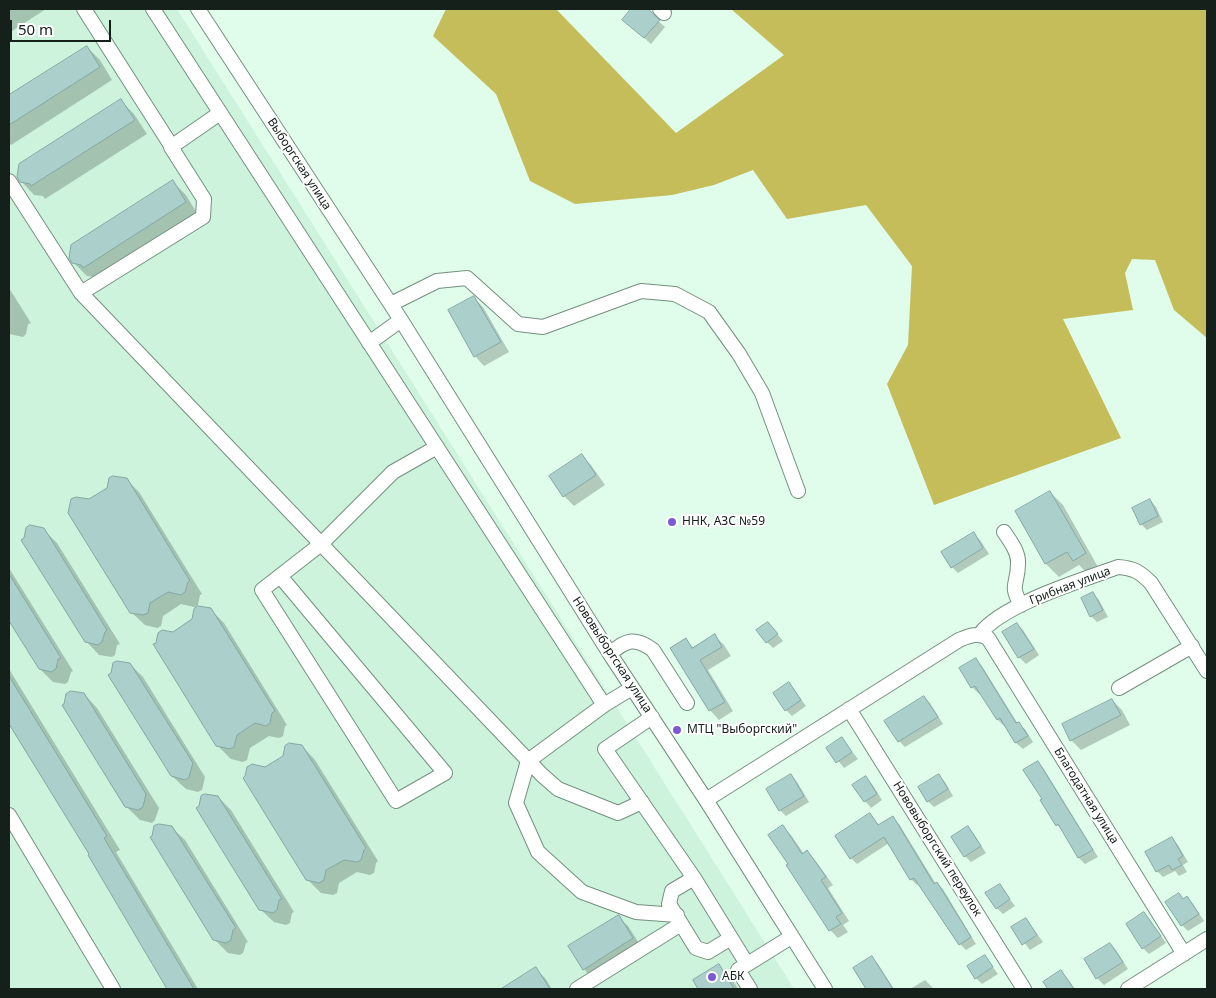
<!DOCTYPE html>
<html>
<head>
<meta charset="utf-8">
<style>
  body { margin:0 }
  #map { position:relative; width:1216px; height:998px; overflow:hidden; background:#dffdea; font-family:"Noto Sans",sans-serif }
  canvas { display:block }
  .frame { position:absolute; inset:0; border:10px solid #15201a; pointer-events:none }
  .scale { position:absolute; left:10px; top:20px; width:101px; height:22px; box-sizing:border-box; border:2px solid #15201a; border-top:0; padding-left:6px; font-size:15px; line-height:18px; white-space:nowrap; color:#15201a; -webkit-text-stroke:4px #fff; paint-order:stroke }
</style>
</head>
<body>
<div id="map">
<canvas width="1216" height="998"></canvas>
<div class="frame"></div>
<div class="scale">50 m</div>
</div>
<script>
const ctx = document.querySelector('canvas').getContext('2d');
ctx.lineJoin = 'round';
function fillPath(path, color) {
  ctx.fillStyle = color;
  ctx.fill(path, 'evenodd');
}
function stroke(path, color, width, dash) {
  ctx.strokeStyle = color;
  ctx.lineWidth = width;
  ctx.lineCap = dash ? 'butt' : 'round';
  ctx.setLineDash(dash || []);
  ctx.stroke(path);
}
function drawText(font, color, halo, rows, align = 'center') {
  ctx.font = font + ' "Noto Sans",sans-serif';
  ctx.lineWidth = 4;
  ctx.setLineDash([]);
  ctx.textBaseline = 'middle';
  ctx.strokeStyle = halo;
  ctx.fillStyle = color;
  for (const [text, x, y, turn = 0] of rows) {
    ctx.save();
    ctx.translate(x, y);
    ctx.rotate((+turn || 0) * Math.PI / 180);
    ctx.textAlign = isNaN(turn) ? turn : align;
    if (halo) ctx.strokeText(text, 0, 0);
    ctx.fillText(text, 0, 0);
    ctx.restore();
  }
}
const built = new Path2D(`
  M9,9H177L794,989H9Z`);
const forest = new Path2D(`
  M446,9H556L676,133L784,55L731,9H1207V338L1174,310L1155,260L1132,259L1125,273L1133,310L1063,319L1121,438L934,505L887,384L908,345L912,266L866,205L787,219L753,170L714,185L672,195L575,204L530,181L496,94L433,36Z`);
const shadow = new Path2D(`
  M9,9H46L9,33Z
  M633,9H645L665,27L651,44L624,20Z
  M87,47L100,60L112,80L11,145L9,143V97Z
  M121,101L134,114L147,134L45,199L43,196L34,195L21,181Z
  M173,182L186,195L198,215L94,277L87,276L73,262Z
  M9,288L31,323L28,324L26,334L23,337L9,334Z
  M474,298L483,307L509,352L484,366L475,356Z
  M582,456L591,465L605,485L574,506L564,496L551,476Z
  M126,479L139,492L202,594L200,595L198,605L195,607L211,610L224,623L287,725L285,726L283,736L279,738L269,736L250,748L247,760L243,762L231,759L217,745L157,644L193,619L198,608L181,604L163,616L161,626L157,628L145,625L131,612L90,500Z
  M1050,492L1063,505L1098,567L1087,573L1079,565L1059,577L1046,564L1016,511Z
  M1150,500L1156,507L1163,522L1147,530L1141,524Z
  M43,529L57,543L120,644L117,645L115,655L112,657L99,655L86,641Z
  M973,533L980,540L989,554L958,573L952,567Z
  M9,568L73,671L71,672L68,682L65,684L53,682L40,669L9,619Z
  M1093,593L1099,600L1108,617L1097,622L1091,616Z
  M768,623L783,641L773,648L767,642Z
  M1017,624L1023,630L1039,655L1026,664L1019,657L1004,633Z
  M715,636L724,645L731,656L708,670L733,711L719,720L710,710L672,649L686,640L694,648Z
  M976,660L982,666L1018,724L1025,729L1033,742L1023,749L1016,743L1006,725L1004,726L998,720L981,692L979,694L972,687L961,669Z
  M130,664L143,677L205,777L202,790L198,792L186,789L172,776Z
  M9,669L120,850L116,852L198,989H169L90,856L91,855L9,721Z
  M789,683L806,706L792,716L786,710Z
  M84,694L97,708L159,808L155,820L152,823L140,820L126,806Z
  M924,697L930,703L943,724L905,747L899,741Z
  M1112,700L1122,710L1130,725L1081,750L1071,740Z
  M842,739L858,759L844,768L828,748Z
  M302,746L315,760L378,861L376,863L374,873L370,875L357,872L339,883L337,893L333,895L321,893L307,879L266,768Z
  M1038,762L1044,769L1098,857L1085,864L1079,858L1064,831L1057,825L1042,800L1044,799Z
  M791,775L797,782L809,802L786,816L780,810Z
  M939,776L945,782L953,796L934,807L928,801Z
  M866,778L872,784L882,800L871,808L865,801Z
  M218,797L231,810L294,912L292,913L290,923L286,925L274,922L260,909Z
  M870,815L880,826L892,818L899,824L936,884L937,883L943,889L976,944L966,950L960,944L919,884L917,885L911,879L889,843L857,864L851,858Z
  M171,827L185,840L248,942L246,943L243,953L240,955L228,953L214,939Z
  M783,827L791,835L804,854L807,852L815,860L833,885L828,888L849,921L843,925L848,932L838,938L830,930L788,866L789,865Z
  M968,828L974,834L986,853L971,862L965,856Z
  M1172,838L1178,845L1188,862L1183,865L1187,872L1179,876L1175,871L1163,877L1157,871Z
  M999,885L1015,906L1003,914L997,908Z
  M1179,895L1184,900L1187,898L1193,904L1204,921L1188,931L1182,925Z
  M1144,913L1150,920L1166,943L1149,954L1143,948Z
  M618,917L628,926L642,948L593,979L584,969Z
  M1026,919L1043,942L1030,950L1013,928Z
  M1110,944L1116,950L1128,969L1104,985L1097,978L1086,960Z
  M985,956L998,974L982,984L976,978Z
  M872,958L878,964L894,989H867L854,969Z
  M719,966L732,979L738,989H700L694,980Z
  M536,969L545,978L552,989H503Z
  M1061,972L1067,978L1075,989H1050L1045,982Z
  M925,980L934,989H910Z`);
const building = new Path2D(`
  M631,9H648L660,20L644,38L622,20Z
  M87,46L100,67L9,125V95Z
  M121,99L135,120L31,186L30,184L20,182L17,177L19,164Z
  M173,180L186,202L83,268L81,265L72,263L69,258L71,245Z
  M474,296L501,342L474,357L448,310Z
  M582,454L596,475L563,497L549,476Z
  M113,476L127,478L190,581L188,582L185,592L181,595L168,592L150,603L148,613L143,615L130,613L68,513L71,499L76,497L89,499L107,488L109,478Z
  M1050,491L1086,553L1073,561L1067,552L1045,564L1015,511Z
  M1150,499L1158,516L1140,525L1132,508Z
  M30,525L44,528L107,630L105,632L102,642L98,645L85,642L21,540L24,538L26,528Z
  M974,532L983,548L951,568L941,552Z
  M9,574L61,658L58,659L56,669L51,672L39,669L9,621Z
  M1093,592L1103,610L1090,617L1081,598Z
  M198,606L211,608L275,711L272,713L270,723L266,726L255,723L237,735L234,747L230,749L216,746L153,644L156,643L158,633L162,630L173,632L189,621L192,619L194,609Z
  M768,622L778,634L766,643L756,630Z
  M1017,623L1034,649L1018,658L1002,632Z
  M715,634L722,647L700,660L725,702L709,711L670,648L686,638L692,648Z
  M976,658L1016,723L1019,722L1028,736L1015,743L1000,718L997,720L975,686L971,688L959,668Z
  M117,661L130,663L193,763L189,777L185,780L171,776L108,675L111,673L113,663Z
  M9,676L107,836L104,838L194,989H167L88,855L89,854L9,724Z
  M789,682L801,700L785,711L773,693Z
  M71,691L84,693L146,794L143,807L138,810L125,807L62,705L64,704L66,694Z
  M924,696L938,717L898,742L884,721Z
  M1112,699L1121,715L1070,741L1062,724Z
  M842,737L852,752L836,763L826,748Z
  M289,743L302,745L366,848L364,850L361,860L357,862L344,860L326,870L324,880L319,883L306,880L243,778L245,776L247,767L252,764L265,767L283,756L285,746Z
  M1038,761L1093,850L1078,858L1058,824L1056,826L1040,800L1042,799L1023,770Z
  M791,774L804,796L779,811L766,789Z
  M939,774L948,789L927,802L918,787Z
  M866,776L877,794L864,802L852,785Z
  M205,794L218,796L282,899L279,900L277,910L273,913L259,910L196,808L199,806L201,796Z
  M870,813L878,825L893,816L934,884L937,882L971,937L959,945L914,878L910,880L884,837L850,859L835,836Z
  M159,824L172,826L236,928L233,930L231,940L226,943L213,940L150,837L152,836L154,826Z
  M783,825L802,854L807,850L826,877L821,880L842,913L836,917L841,924L829,931L786,865L788,864L768,835Z
  M968,826L981,846L964,857L951,837Z
  M1172,837L1183,856L1178,859L1182,865L1172,870L1169,865L1156,872L1145,852Z
  M1000,884L1010,899L996,909L985,893Z
  M1179,893L1183,899L1187,896L1199,914L1181,926L1165,902Z
  M1144,912L1161,936L1142,949L1126,924Z
  M619,915L633,938L583,970L568,946Z
  M1026,918L1037,935L1022,945L1011,927Z
  M1110,943L1123,962L1096,979L1084,959Z
  M985,955L993,967L975,979L967,966Z
  M872,956L893,989H866L853,968Z
  M719,964L734,989H698L693,980Z
  M536,967L550,989H501Z
  M1061,970L1074,989H1048L1043,982Z`);
const minor = new Path2D(`
  M84,9L172,147
  M153,9L604,705L632,688
  M198,9L401,320L610,654L706,800L825,989
  M660,9L664,13
  M9,181L81,293L542,775L558,789L618,813L642,802
  M81,293L203,217L204,199L171,147L220,113
  M391,304L437,281L467,278L518,324L543,327L641,291L675,294L709,312L739,354L762,393L798,491
  M369,343L401,320
  M1004,532C1011,542 1019,553 1018,564C1018,585 1009,584 1021,605
  M280,576L445,773L396,801L262,590L321,544L393,472L437,447
  M980,634C1001,605 1082,580 1118,567C1134,568 1140,572 1151,583L1207,671
  M610,654C626,639 636,637 653,650L687,703
  M1119,688L1192,646
  M604,705L528,761L516,803L538,852L582,892L636,912L677,915
  M849,709L1024,989
  M652,717L605,749L694,878L747,964
  M706,800L959,640C969,636 978,632 988,638L1184,954
  M9,815L113,989
  M694,878L672,891L669,904L696,948L708,952L731,938
  M577,989L681,924
  M750,989L738,970L791,937
  M1128,989L1207,939`);
const markers = [
  [672,522,5,"#7c5ad5"],
  [677,730,5,"#7c5ad5"],
  [712,977,5,"#7c5ad5"]
];
const streetNames = [
  ["Выборгская улица",299,164,57],
  ["Грибная улица",1070,586,-21],
  ["Нововыборгская улица",612,655,57],
  ["Благодатная улица",1086,796,58],
  ["Нововыборгский переулок",937,849,58]
];
const poiNames = [
  ["ННК, АЗС №59",682,522],
  ["МТЦ \"Выборгский\"",687,730],
  ["АБК",722,977]
];
fillPath(built, '#cdf3dc');
fillPath(forest, '#c5bc5a');
fillPath(shadow, '#0003');
fillPath(building, '#abd0cb');
stroke(building, '#84a8a3', 1);
stroke(minor, '#74907f', 16);
stroke(minor, '#fff', 14);
for (const [x, y, r, color] of markers) {
  const dot = new Path2D();
  dot.arc(x, y, r, 0, 2 * Math.PI);
  ctx.fillStyle = color;
  ctx.fill(dot);
  stroke(dot, '#fff', 2);
}
drawText('12px', '#15201a', '#fff', streetNames);
drawText('12px', '#15201a', '#fff', poiNames, 'left');
</script>
</body>
</html>
